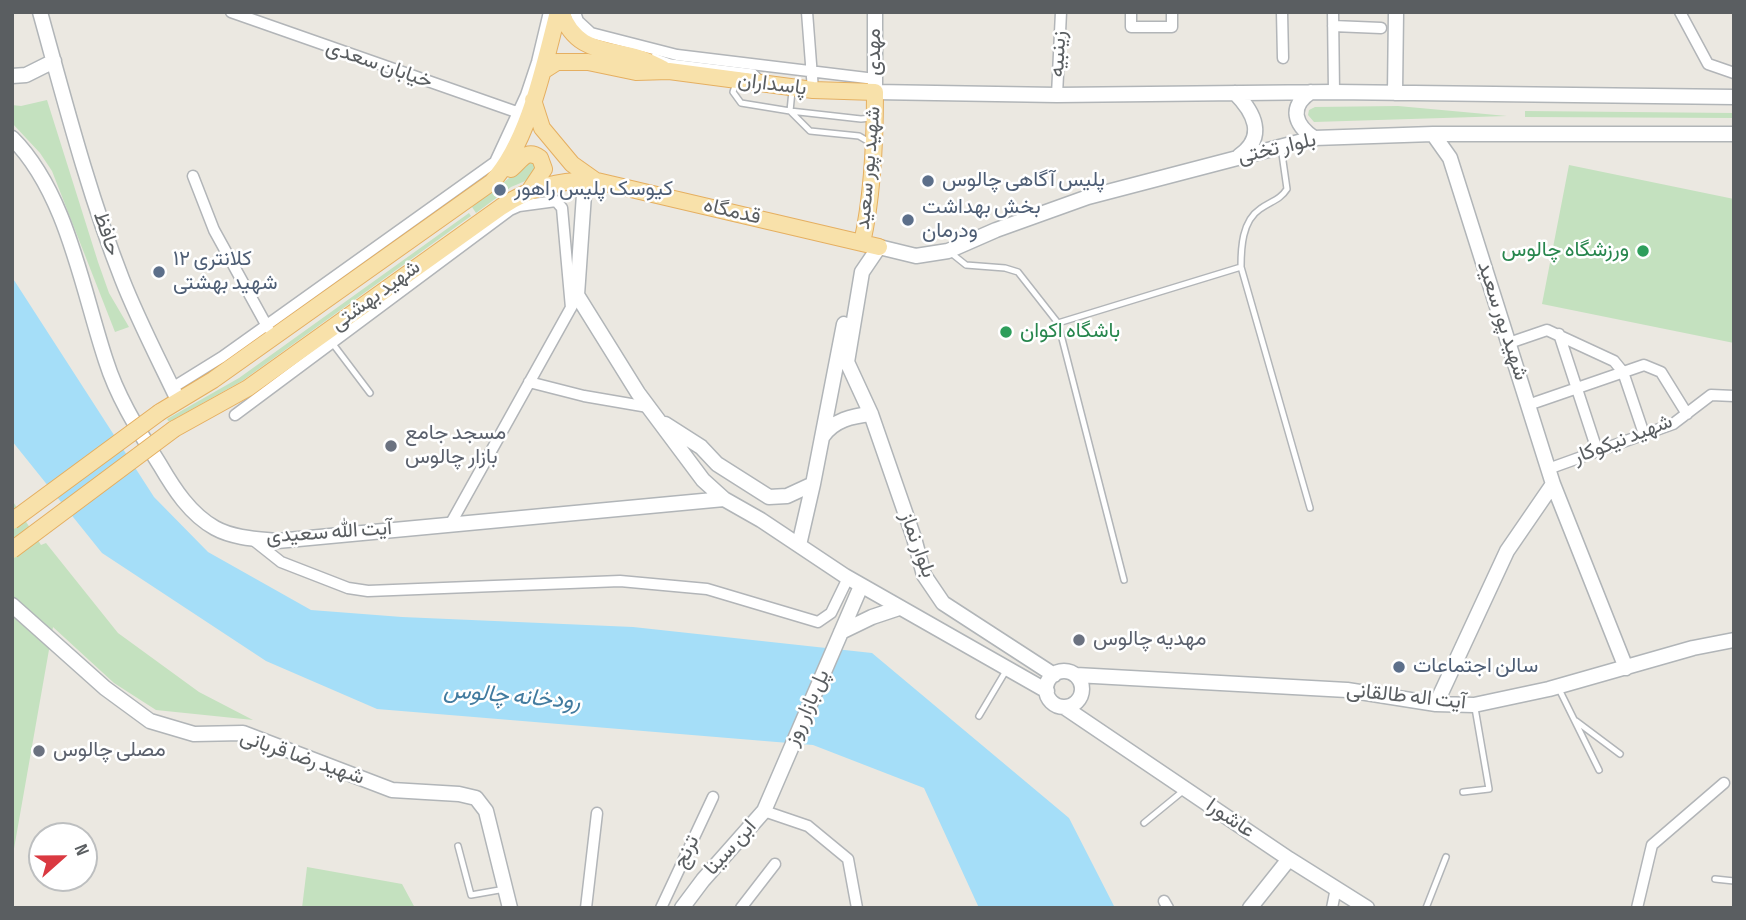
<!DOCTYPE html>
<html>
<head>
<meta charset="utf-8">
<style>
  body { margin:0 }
  #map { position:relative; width:1746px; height:920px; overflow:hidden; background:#ebe8e1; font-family:"Sofia Sans Condensed",sans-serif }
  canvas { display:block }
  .frame { position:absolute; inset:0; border:14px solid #5a5e61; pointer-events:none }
  .north { position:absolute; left:28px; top:822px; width:70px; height:70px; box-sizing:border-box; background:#fff; border:2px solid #bdbfc0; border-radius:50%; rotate:69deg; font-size:19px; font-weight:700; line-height:28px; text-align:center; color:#5a5e61 }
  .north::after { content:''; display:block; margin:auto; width:24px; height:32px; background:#da3941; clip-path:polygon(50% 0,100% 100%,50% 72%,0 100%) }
</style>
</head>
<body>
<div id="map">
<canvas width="1746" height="920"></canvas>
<div class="frame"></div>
<div class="north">N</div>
</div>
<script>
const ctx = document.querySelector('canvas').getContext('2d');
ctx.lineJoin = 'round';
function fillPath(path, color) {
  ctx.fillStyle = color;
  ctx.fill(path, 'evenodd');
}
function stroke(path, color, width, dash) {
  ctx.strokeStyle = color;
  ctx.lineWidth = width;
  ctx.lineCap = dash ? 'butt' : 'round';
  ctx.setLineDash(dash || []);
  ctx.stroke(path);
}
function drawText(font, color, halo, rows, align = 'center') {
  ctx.font = font + ' "Sofia Sans Condensed",Vazirmatn,sans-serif';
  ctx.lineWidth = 5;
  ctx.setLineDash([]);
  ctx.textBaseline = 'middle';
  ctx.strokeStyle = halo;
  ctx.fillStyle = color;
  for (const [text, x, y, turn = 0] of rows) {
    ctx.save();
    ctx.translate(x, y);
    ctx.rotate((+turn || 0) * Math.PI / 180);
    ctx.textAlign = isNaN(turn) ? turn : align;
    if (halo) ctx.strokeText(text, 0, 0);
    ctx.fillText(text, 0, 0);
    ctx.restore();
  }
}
const green = new Path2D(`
  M47,100L98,262L109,293L129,327L115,332L52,171L40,153L12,123V105L21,106Z
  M1398,106L1507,116L1314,122L1308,115L1309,110L1315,107Z
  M1525,111L1734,113V118L1525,117Z
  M523,160L538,162L535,177L511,187L476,213L472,207L513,175Z
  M1569,165L1734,199V343L1542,304Z
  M469,213L471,216L242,381L169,422L167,419L239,378Z
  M12,500L41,545L46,543L118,633L199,692L253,720L156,710L114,683L53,627L12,860Z
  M307,867L402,884L415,908H302Z`);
const water = new Path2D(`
  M12,277L154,497L208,552L311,610L402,617L633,627L872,653L1069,818L1115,908H979L924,788L813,745L377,709L266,661L102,553L12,441Z`);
const lane = new Path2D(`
  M654,56L671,62L754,72L762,80
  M736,83L733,92L741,103L790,111L810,131L859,136L871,143
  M792,91L790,111L861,119L871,118
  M1281,147L1287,189C1280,200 1271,201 1260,209C1242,221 1241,248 1241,267L1310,508
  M951,253L966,265L1005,268L1018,272L1058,323L1124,580
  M1058,323L1241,267
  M333,344L370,393
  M1558,687L1599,770
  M979,716L1007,669
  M1576,721L1620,754
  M1463,792L1489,789L1475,708
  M1144,823L1183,791
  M458,846L471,895L505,889
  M1715,879L1734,881
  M1426,908L1446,857`);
const street = new Path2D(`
  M231,12L525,115
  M575,12L578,21L591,33L677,55L875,79
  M807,12L813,90
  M1131,12V27H1172V12
  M1282,12L1283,58
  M1333,12L1334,92
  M1680,12L1708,64L1734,73
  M1333,26L1381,28
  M1057,95L1061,12
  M193,176L214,230L268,328
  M1559,334L1597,450
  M1509,343L1547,330L1614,361L1623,372L1644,434
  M529,382L584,396L648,407
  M172,388L222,357L495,162L526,95L537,62L549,12
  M1528,405L1644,365L1661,372L1687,414
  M235,415L510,210L519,206L556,201L562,208L571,308
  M1548,469L1673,424L1711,395L1734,396
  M451,523L573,304
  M252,539L281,562L348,588L368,591L620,581L707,589L818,622L831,613L848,578
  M764,811L808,826L848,859L857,908
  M1164,901L1168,908
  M586,908L597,813
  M661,908L713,797
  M741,908L775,864
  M1332,908L1336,888
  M1637,908L1652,845L1724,783`);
const secondary = new Path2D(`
  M40,12C65,102 88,192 122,279C138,320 159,360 178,400
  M875,12V92L1057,95L1334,92L1734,97
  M12,76L26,75L54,61
  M1311,92C1288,107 1295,125 1314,138
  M1235,93C1254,112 1267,137 1239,156
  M1395,93L1396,12
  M1433,134L1450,158L1553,484L1626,668
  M12,138C67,193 82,289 106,361C118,399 139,431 160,465C174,489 190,514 215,528C233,538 257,539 277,541L724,499
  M585,180L577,295L638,393L703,480L724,499L761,520L845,576L1047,691
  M665,424L701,447L717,464L769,497L787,496L813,484
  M823,436C834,420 852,416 871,414
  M799,545L813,484L844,324
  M12,605L105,688L150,721L194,734L243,733L392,790L459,794L476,798L486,811L510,908
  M841,632L872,617L899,608
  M1046 689a18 18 0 1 1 36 0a18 18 0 1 1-36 0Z
  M1054,675L943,603L924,575L914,538L871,414L847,362L862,272L879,247L916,256L948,251L996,230L1088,197L1314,138L1433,134H1734
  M1076,675L1347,690L1436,704L1474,705L1549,689L1693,648L1734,640
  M1436,704L1507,551L1553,484
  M1064,707L1289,859L1367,908
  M682,908L703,880L764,811L861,586
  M1250,908L1289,859`);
const primary = new Path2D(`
  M561,12C575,52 604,48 638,58C646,60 655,65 663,69
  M543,71L557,62H588L636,72L669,71L813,90L875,92C875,142 873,194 862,243
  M533,100L542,128L572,164L596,181
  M511,169C521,161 526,148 540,158L544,169L530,190
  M160,412L213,380L492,182C529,142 544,65 558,12
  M174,429L248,388L501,207C531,187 561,179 597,181L879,247`);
const primaryBridge = new Path2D(`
  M12,521L160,412
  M12,550L174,429`);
const markers = [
  [928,181,7,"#5c6f8a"],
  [500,190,7,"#5c6f8a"],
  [908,220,7,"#5c6f8a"],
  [1643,251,7,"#2e9e5b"],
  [159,272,7,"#5c6f8a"],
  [1006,332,7,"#2e9e5b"],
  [391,446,7,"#6b7280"],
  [1079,640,7,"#6b7280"],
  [1399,667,7,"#5c6f8a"],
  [39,751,7,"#6b7280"]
];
const streetNames = [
  ["مهدی",875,52,-90],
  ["زینبیه",1059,54,-87],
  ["خیابان سعدی",379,65,19],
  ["پاسداران",772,85,7],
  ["بلوار تختی",1277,149,-13],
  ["شهید پور سعید",869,168,-85],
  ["قدمگاه",732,212,13],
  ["حافظ",106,234,71],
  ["شهید بهشتی",376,296,-36],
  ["شهید پور سعید",1502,321,72],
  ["شهید نیکوکار",1623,440,-21],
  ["آیت الله سعیدی",329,533,-4],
  ["بلوار نماز",917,545,70],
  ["آیت اله طالقانی",1406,697,6],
  ["پل بازار روز",808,708,-66],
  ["شهید رضا قربانی",302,758,19],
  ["عاشورا",1230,819,34],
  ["ابن سینا",731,848,-48],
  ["ترنج",687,852,-64]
];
const serviceNames = [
  ["پلیس آگاهی چالوس",942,181],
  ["کیوسک پلیس راهور",514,190],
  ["بخش بهداشت",922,208],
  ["ودرمان",922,232],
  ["کلانتری ۱۲",173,260],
  ["شهید بهشتی",173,284],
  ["سالن اجتماعات",1413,667]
];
const leisureNames = [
  ["ورزشگاه چالوس",1629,251],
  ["باشگاه اکوان",1020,332,"left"]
];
const worshipNames = [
  ["مسجد جامع",405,434],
  ["بازار چالوس",405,458],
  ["مهدیه چالوس",1093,640],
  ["مصلی چالوس",53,751]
];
const waterNames = [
  ["رودخانه چالوس",512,697,5]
];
fillPath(green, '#c4e1bf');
fillPath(water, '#a5def8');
stroke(lane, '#b2b5b8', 8);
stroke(street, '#b2b5b8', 13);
stroke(secondary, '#b1b5b8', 17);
stroke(primary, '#e5af61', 18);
stroke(lane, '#fff', 5);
stroke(street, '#fff', 10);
stroke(secondary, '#fff', 14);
stroke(primary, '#f8e1aa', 16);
stroke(primaryBridge, '#e5af61', 18, []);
stroke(primaryBridge, '#f8e1aa', 16);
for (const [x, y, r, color] of markers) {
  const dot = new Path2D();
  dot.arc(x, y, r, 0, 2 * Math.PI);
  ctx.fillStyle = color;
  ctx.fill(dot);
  stroke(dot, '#fff', 2.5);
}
drawText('21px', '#5a5e61', '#fff', streetNames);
drawText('21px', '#4e5e75', '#fff', serviceNames, 'left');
drawText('21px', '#27864d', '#fff', leisureNames, 'right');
drawText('21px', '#5b616d', '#fff', worshipNames, 'left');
drawText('italic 23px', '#427b9f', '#fff', waterNames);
</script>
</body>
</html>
